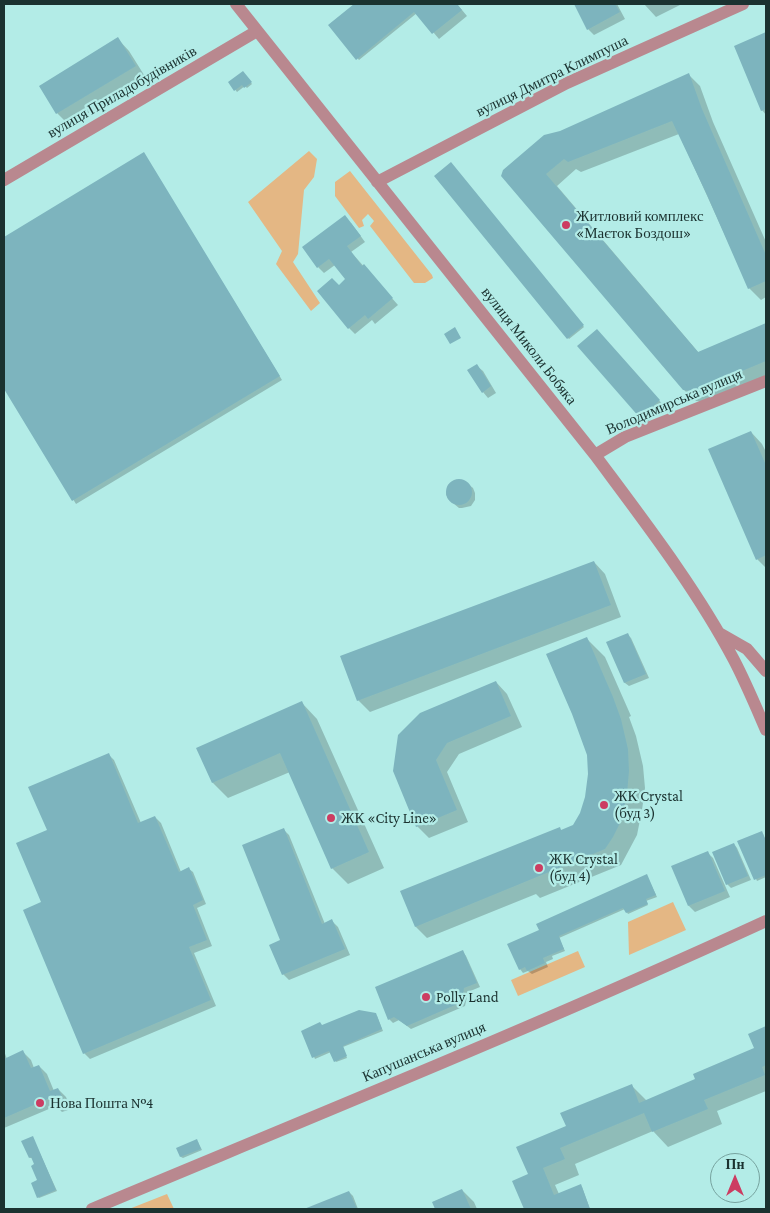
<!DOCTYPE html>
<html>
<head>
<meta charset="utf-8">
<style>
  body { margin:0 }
  #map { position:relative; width:770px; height:1213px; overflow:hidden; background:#b3ece7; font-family:"Crimson Pro",serif }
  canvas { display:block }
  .frame { position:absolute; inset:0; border:5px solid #1b3230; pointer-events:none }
  .north { position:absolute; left:710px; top:1153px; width:50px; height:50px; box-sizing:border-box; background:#b3ece7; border:1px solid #76a29e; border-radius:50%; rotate:0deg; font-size:14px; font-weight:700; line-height:20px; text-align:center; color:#1b3230 }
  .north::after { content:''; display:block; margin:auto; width:18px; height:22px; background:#cc3d62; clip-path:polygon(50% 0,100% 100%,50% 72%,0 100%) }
</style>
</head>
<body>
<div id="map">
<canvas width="770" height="1213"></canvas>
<div class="frame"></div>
<div class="north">Пн</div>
</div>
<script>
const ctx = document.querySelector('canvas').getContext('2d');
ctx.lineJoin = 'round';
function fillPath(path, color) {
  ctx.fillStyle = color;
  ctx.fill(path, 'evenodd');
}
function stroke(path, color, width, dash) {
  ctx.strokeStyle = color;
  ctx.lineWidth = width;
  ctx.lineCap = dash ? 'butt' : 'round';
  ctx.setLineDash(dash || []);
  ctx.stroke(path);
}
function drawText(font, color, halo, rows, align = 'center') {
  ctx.font = font + ' "Crimson Pro",serif';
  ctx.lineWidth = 4.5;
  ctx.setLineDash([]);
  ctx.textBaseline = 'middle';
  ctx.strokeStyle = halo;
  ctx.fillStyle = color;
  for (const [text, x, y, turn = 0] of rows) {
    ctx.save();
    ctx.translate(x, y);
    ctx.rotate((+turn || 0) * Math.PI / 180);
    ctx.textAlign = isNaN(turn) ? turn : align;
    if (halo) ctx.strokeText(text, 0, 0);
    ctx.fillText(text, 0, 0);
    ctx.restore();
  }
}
const green = new Path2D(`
  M309,151L317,159L314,177L304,190L298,254L293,262L320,303L311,311L276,264L282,251L248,202Z
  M350,171L432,275L433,278L425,283H414L370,226L374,221L368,214L362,220L364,226L359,228L335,196V182Z
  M673,902L686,930L629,955L628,922Z
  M578,951L585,967L518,996L511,980Z
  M167,1194L174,1209H129Z`);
const shadow = new Path2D(`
  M355,4H457L467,16L439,39L417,13L359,60L329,25Z
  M575,4H617L625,19L594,35L588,29Z
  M644,4H682L656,17Z
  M766,34V115L762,110L736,46Z
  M118,39L129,51L146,78L69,125L57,113L41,86Z
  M243,72L252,84L247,88L245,86L237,92L230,83Z
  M689,75L700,86L713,122L766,242V297L761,300L749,288L679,134L581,172L576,169L557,186L699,353L766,325V377L706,402L696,401L684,390L503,176L561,132Z
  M144,154L282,380L76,504L4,387V238Z
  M452,165L584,327L569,339L568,338Z
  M351,223L365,242L351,252L398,305L375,324L372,320L355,334L349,328L339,286L347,280L335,265L324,273L318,267Z
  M602,336L665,407L646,423L641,417Z
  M477,366L483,371L496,393L488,398L483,392Z
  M751,432L762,444L766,452V568L757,559Z
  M455,480H463L473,488L475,493V500L471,506L462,508H459L448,499L446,494L448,485Z
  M594,562L605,574L621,617L370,712L358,700Z
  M627,634L631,638L649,678L629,686L625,683L608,643Z
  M586,638L605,657L631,716L629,717L636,736L643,766L645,788L642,810L637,835L621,865L540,898L536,894L427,938L416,927L402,892L559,828L562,831L574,826L581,813L586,798L589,774Z
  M496,682L507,694L522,727L459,754L447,772L468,822L429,838L417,826L394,771Z
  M302,703L317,719L384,868L348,884L332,868L290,772L228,798L213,783L198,749Z
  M109,755L114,760L141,823L155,817L161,823L181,872L189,869L193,872L206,904L197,908L212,946L194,953L216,1006L90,1059L84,1053L42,903L48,831Z
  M283,829L289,835L325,924L332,921L338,927L350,955L289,980L283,974Z
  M763,834L766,841V877L757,881L739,842Z
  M734,844L737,848L751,880L731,888L727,884Z
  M707,852L713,858L730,897L695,912L689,906L673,867Z
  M647,876L657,897L646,901L648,905L628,914L625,909L559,938L565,951L552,956L553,959L546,962L548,967L532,974L528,971L523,973L520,969L541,930Z
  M463,952L466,956L480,987L468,992L465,1006L411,1029L399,1020L393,1023L389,1019Z
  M377,1016L383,1031L343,1047L347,1058L336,1062L331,1052L315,1059L302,1031Z
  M766,1027V1091L717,1111L722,1124L668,1147L653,1131L575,1164L579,1175L555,1185L559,1194L582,1187L590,1209H526L514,1181L530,1175L567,1127L631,1085L647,1101L695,1081L756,1049L750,1034Z
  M4,1051L7,1059L23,1052L31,1060L34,1068L39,1066L47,1074L54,1091L58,1089L66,1097L71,1109L62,1112L56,1106L4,1128Z
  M33,1138L57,1191L39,1198L38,1197L39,1181L33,1158H30L23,1142Z
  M198,1142L202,1150L183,1158L181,1157L178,1148Z
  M462,1190L474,1202L477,1209H436L433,1202Z
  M349,1192L353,1196L358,1209H307Z`);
const building = new Path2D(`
  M354,4H457L462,10L432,34L414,12L356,60L328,25Z
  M574,4H615L620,12L587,30Z
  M766,32V109L761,111L734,46Z
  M118,37L136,66L56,114L39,86Z
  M243,71L252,82L244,88L242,85L234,91L228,82Z
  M689,73L702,109L766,255V281L748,289L707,195L672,121L568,162L564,159L546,174L698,352L766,323V361L694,391L683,390L501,176L503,170L544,135L560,131Z
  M144,152L280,376L72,501L4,389V237Z
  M451,162L584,325L567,339L434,176Z
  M345,215L361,236L347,246L362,266L364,264L393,298L368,319L365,315L348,329L317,291L332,278L339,285L345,279L329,259L317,268L302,247Z
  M455,327L461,338L450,344L444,334Z
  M597,329L660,400L640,418L577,346Z
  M477,364L491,386L482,393L467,370Z
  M751,431L766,465V555L756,560L708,449Z
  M446 492a13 13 0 1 1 26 0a13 13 0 1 1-26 0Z
  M594,561L611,605L357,701L340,656Z
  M628,633L646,674L624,683L606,642Z
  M587,637L613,697L621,719L628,749L629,771L627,794L622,819L613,837L605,849L415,927L400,891L560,827L561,830L573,825L580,813L585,797L588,774L587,755L572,714L546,654Z
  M496,681L511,716L447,743L436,760L457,810L416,827L393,771L398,735L420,713Z
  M302,701L369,852L331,869L280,753L212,783L196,748Z
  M109,753L138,823L155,816L179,872L189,867L203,900L193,905L207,940L189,947L211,1000L83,1054L23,910L41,902L16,843L47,830L28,787Z
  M284,828L322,924L332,919L345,949L282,975L269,945L280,940L242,845Z
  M762,831L766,841V875L754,880L737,841Z
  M734,843L748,876L726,885L712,852Z
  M708,851L725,891L688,906L671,866Z
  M647,874L656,895L646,899L648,904L626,913L623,908L559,936L564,949L543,958L545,963L527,971L525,967L519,970L507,944L539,930L536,924Z
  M463,950L477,983L464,988L462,1002L407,1026L394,1017L388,1020L375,987Z
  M359,1010L376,1013L382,1029L343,1046L347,1056L334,1062L329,1051L312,1058L301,1031L320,1022L322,1025Z
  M766,1026V1065L762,1067L765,1075L704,1100L708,1109L652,1132L644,1113L560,1148L565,1159L543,1168L554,1195L581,1184L590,1209H524L512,1181L528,1174L516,1147L566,1126L560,1113L632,1084L639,1103L695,1079L693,1074L754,1048L748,1034Z
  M23,1050L31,1068L39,1065L50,1091L58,1088L64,1101L53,1105L50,1098L4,1118V1059Z
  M33,1136L56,1190L37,1198L31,1183L37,1180L31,1166L34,1164L31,1157L29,1158L21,1141Z
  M197,1139L201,1149L180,1157L176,1148Z
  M462,1189L471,1209H435L432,1202Z
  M349,1191L357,1209H304Z`);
const minor = new Path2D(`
  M236,4L595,455C644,521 696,588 734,660C746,683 756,707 766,730
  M4,180L257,31
  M377,182L567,83L743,4
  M595,455L625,437L766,381
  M719,633L747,649L766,671
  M92,1209C317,1115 544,1023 766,921`);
const markers = [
  [566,225,5,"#cc3d62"],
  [604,805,5,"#cc3d62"],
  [331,818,5,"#cc3d62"],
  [539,868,5,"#cc3d62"],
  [426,997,5,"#cc3d62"],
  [40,1103,5,"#cc3d62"]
];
const streetNames = [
  ["вулиця Дмитра Климпуша",552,76,-26],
  ["вулиця Приладобудівників",122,92,-30],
  ["вулиця Миколи Бобяка",529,346,52],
  ["Володимирська вулиця",674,402,-23],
  ["Капушанська вулиця",424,1052,-23]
];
const poiNames = [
  ["Житловий комплекс",576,216],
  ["«Маєток Боздош»",576,233],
  ["ЖК Crystal",614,796],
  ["(буд 3)",614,813],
  ["ЖК «City Line»",341,818],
  ["ЖК Crystal",549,859],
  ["(буд 4)",549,876],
  ["Polly Land",436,997],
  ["Нова Пошта №4",50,1103]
];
fillPath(green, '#e4b784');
fillPath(shadow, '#0003');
fillPath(building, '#7db4be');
stroke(minor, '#b9888f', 12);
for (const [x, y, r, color] of markers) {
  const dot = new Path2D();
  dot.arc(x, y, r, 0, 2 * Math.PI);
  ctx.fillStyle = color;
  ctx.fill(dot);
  stroke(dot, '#b3ece7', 2);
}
drawText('15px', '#1b3230', '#b3ece7', streetNames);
drawText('15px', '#1b3230', '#b3ece7', poiNames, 'left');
</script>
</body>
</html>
